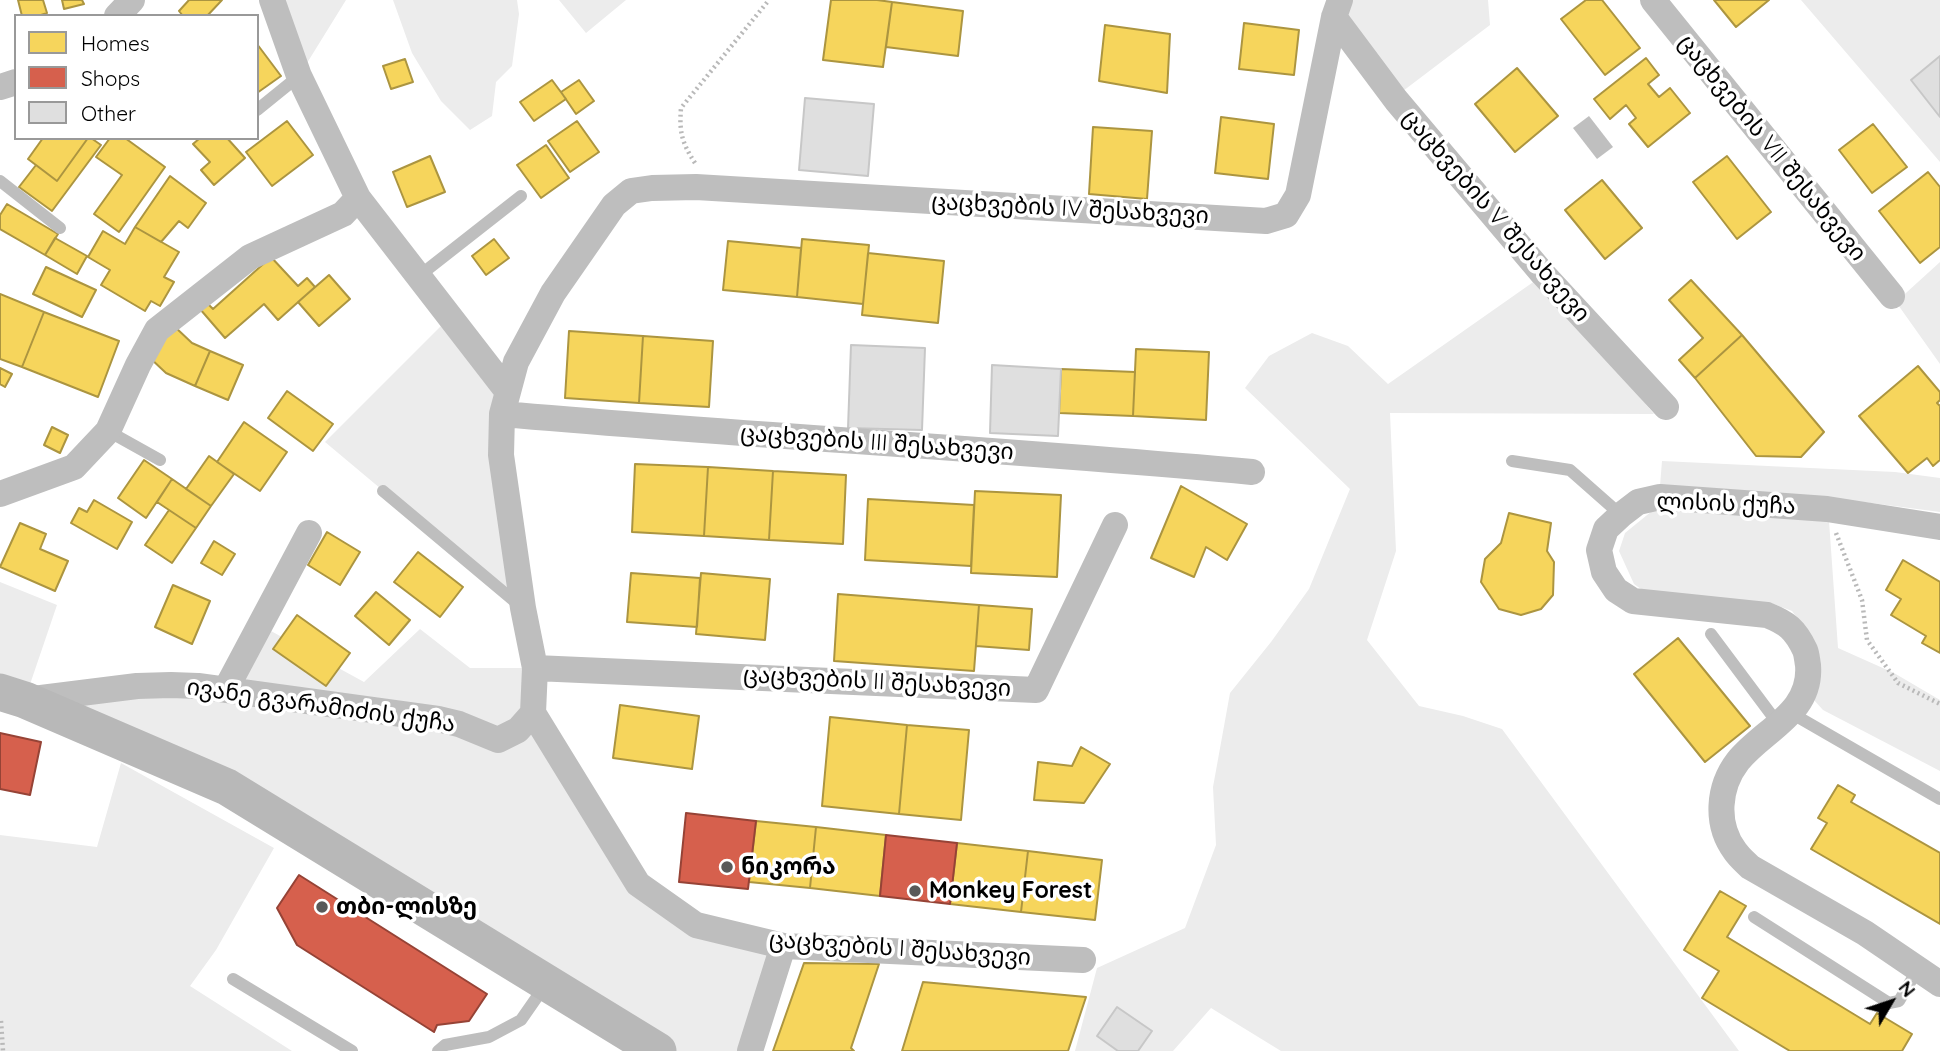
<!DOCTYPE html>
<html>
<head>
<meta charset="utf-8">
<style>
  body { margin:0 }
  #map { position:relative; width:1940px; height:1051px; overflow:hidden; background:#fff; font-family:Quicksand,sans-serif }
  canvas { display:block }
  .legend { position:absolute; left:14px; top:14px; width:245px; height:126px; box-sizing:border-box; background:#fff; border:2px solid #999; margin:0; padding:9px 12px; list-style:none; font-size:21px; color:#000 }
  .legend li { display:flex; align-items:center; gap:14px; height:35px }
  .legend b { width:35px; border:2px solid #999 }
  .north { position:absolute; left:1856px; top:967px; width:70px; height:70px; -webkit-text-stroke:5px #fff; paint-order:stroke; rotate:51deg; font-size:19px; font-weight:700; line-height:28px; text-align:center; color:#000 }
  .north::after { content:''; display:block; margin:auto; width:24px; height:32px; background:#000; clip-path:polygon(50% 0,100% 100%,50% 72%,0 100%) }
</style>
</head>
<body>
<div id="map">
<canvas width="1940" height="1051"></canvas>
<ul class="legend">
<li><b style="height:19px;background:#f6d55c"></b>Homes</li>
<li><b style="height:19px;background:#d6604d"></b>Shops</li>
<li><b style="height:19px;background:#dfdfdf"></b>Other</li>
</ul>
<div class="north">N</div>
</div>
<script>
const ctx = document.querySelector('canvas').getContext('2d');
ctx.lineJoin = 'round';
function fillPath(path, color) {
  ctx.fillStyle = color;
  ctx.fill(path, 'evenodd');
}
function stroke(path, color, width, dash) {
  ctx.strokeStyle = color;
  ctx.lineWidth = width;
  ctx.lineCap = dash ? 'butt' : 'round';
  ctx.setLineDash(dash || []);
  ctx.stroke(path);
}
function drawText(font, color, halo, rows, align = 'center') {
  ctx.font = font + ' Quicksand,"Noto Sans Georgian",sans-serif';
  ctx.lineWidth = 7;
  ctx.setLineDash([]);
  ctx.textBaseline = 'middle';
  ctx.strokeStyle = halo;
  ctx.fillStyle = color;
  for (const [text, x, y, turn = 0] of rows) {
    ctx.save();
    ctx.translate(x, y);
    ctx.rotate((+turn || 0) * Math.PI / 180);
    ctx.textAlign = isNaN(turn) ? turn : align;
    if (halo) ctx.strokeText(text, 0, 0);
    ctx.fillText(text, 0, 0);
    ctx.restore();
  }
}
const green = new Path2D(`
  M272,0H346L299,76Z
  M393,0H517L519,14L512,66L496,82L492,116L470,130L441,101L412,53Z
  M559,0H626L586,33Z
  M1340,0H1488L1490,25L1399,94L1334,17Z
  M1801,0H1940V162Z
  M1940,262V364L1896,302Z
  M1539,278L1654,414L1390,413L1396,551L1367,640L1419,706L1463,716L1502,729L1739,1051H1281L1211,1008L1173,1051H1075L1097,968L1185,928L1216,845L1213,787L1230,693L1271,642L1309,589L1350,489L1245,388L1269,356L1312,333L1348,346L1388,384Z
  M450,317L508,392L523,608L325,442Z
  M1662,461L1895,472L1940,478V512L1833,498L1660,486Z
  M1671,507L1829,521L1838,648L1894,673L1940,700V771L1823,710L1813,699L1807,632L1792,611L1771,603L1648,594L1634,584L1619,551L1625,533L1652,511Z
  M0,582L57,605L25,699L226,689L260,625L364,682L420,629L470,668H535L533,713L638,884L696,925L783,946L750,1051H658L227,787L0,692Z
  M121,763L274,848L216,950L190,986L292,1051H0V835L97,847Z`);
const water = new Path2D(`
  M1589,116L1613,147L1597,159L1573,128Z`);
const homes = new Path2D(`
  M18,0H43L47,13L38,16H22Z
  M62,0H82L84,4L64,9Z
  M189,0H222L207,16H183L179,11Z
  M831,0H877L892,2L883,67L823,60Z
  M1586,0H1602L1640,48L1605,75L1561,19Z
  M1714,0H1769L1736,27Z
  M892,2L963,11L958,56L886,47Z
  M1244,23L1299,30L1294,75L1239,69Z
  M1105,25L1170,34L1167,93L1099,81Z
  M257,44L281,76L257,93Z
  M1646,58L1659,75L1648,84L1659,97L1670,88L1690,113L1648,147L1629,124L1636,118L1626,105L1610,119L1594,99Z
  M405,59L413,82L391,89L383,66Z
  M1517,68L1558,116L1515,152L1475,104Z
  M552,80L566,99L534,121L520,102Z
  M579,80L594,101L576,114L561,92Z
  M1221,117L1274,124L1268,179L1215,173Z
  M287,121L313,155L272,186L246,152Z
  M577,121L599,152L570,172L548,141Z
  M1873,124L1907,167L1872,193L1839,150Z
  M1093,127L1152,131L1147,199L1089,194Z
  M43,138H88L57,181L28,159Z
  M88,138H91L101,145L52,211L19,187L36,165L57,181Z
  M110,138H125L165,167L119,232L94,214L122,175L96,157Z
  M200,138H227L245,158L214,185L201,170L210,162L193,144Z
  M546,145L569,178L541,198L517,165Z
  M430,156L445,192L407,207L393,172Z
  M1727,156L1771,212L1737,239L1693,182Z
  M1928,172L1940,187V247L1920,263L1879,211Z
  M170,176L206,203L188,228L179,221L161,242L135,227Z
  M1602,180L1642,228L1605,259L1565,210Z
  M7,204L58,234L45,255L0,229V215Z
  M135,227L179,252L164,277L174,282L160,306L151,301L145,311L101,285L110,270L88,257L103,231L125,244Z
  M55,238L87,256L77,274L45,255Z
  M494,239L509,258L486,275L472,256Z
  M802,239L869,245L863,304L797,297Z
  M728,241L801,248L797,297L723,290Z
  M868,253L944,261L938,323L862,315Z
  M271,257L298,286L307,278L315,287L278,320L264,304L225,338L200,309L207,303L213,309Z
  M46,267L96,290L82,317L33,294Z
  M329,275L350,299L319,326L298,302Z
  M1691,280L1742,335L1695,378L1679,360L1703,338L1669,300Z
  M0,294L44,312L22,367L0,359Z
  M44,312L119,341L98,397L22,367Z
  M175,327L192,343L210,351L195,386L166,373L149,357Z
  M569,331L643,336L639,403L565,398Z
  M1742,335L1824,432L1801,457L1756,456L1695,378Z
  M643,336L713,341L709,407L639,403Z
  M1136,349L1209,352L1206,420L1133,416Z
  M210,351L243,365L228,400L195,386Z
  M1918,366L1940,392V400L1937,403L1940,406V460L1933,466L1927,458L1908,473L1859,416Z
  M0,368L12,374L5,387L0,384Z
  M1061,369L1135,372L1133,416L1059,413Z
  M287,391L333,424L313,451L268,418Z
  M244,422L287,452L260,491L217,462Z
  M52,427L68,435L60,453L44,445Z
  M209,456L234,474L211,506L186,489Z
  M144,460L172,479L146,518L118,498Z
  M635,464L708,467L704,536L632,532Z
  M708,467L773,471L769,540L704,536Z
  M773,471L846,475L843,544L769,540Z
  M172,479L211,506L196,528L157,502Z
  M1181,486L1247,524L1227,560L1206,547L1194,577L1151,558Z
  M975,491L1061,495L1057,577L971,573Z
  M868,499L974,505L971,566L865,560Z
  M94,500L132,522L117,549L71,523L79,508L87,512Z
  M169,510L196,528L172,563L145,545Z
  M1509,513L1551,523L1547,551L1554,562L1553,595L1541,609L1521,615L1499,609L1481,582L1485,559L1501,543Z
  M20,523L46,534L40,549L68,561L55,591L0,567Z
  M327,532L360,552L340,585L308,565Z
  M214,541L235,554L222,575L201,563Z
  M418,552L463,587L440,617L394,582Z
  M1903,560L1940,582V653L1922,643L1926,636L1891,615L1901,599L1886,590Z
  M631,573L700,578L697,627L627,622Z
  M701,573L770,579L765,640L696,634Z
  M173,585L210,601L192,644L155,627Z
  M376,592L410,620L389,645L355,616Z
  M838,594L979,605L974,671L834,661Z
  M979,605L1032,609L1029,650L976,646Z
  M297,615L350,653L326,686L273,649Z
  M1678,638L1750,726L1705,762L1634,674Z
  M620,705L699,716L692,769L613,758Z
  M830,717L907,725L899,814L822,806Z
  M907,725L969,730L961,820L899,814Z
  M1081,747L1110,764L1084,803L1034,800L1038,762L1072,766Z
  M1838,785L1855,795L1851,802L1940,853V924L1811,849L1827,823L1818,818Z
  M756,821L816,827L810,888L749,882Z
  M816,827L886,835L880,896L810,888Z
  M957,843L1028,851L1021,912L950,904Z
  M1028,851L1102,860L1095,920L1021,912Z
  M1720,891L1746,906L1727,937L1870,1024L1877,1013L1912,1034L1902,1051H1790L1702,998L1719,971L1684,950Z
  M804,963L879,964L851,1048L854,1051H773Z
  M923,982L1086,997L1068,1051H902Z`);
const shops = new Path2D(`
  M0,733L41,742L30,795L0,789Z
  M686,813L756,821L748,889L679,882Z
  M886,835L957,843L950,904L880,896Z
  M299,875L487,994L469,1021L437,1025L434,1032L297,945L277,908Z`);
const building = new Path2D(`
  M1940,56V117L1911,80Z
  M805,98L874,104L868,176L799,170Z
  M851,345L925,348L922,430L848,428Z
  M992,365L1061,369L1058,436L990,433Z
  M1117,1007L1152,1031L1138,1051H1118L1097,1036Z`);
const path = new Path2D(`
  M695,163C682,143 679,132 681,108L769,0
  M1836,533L1862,600L1867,640L1898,683L1940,704
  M1,1021L3,1051`);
const lane = new Path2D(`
  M257,110L299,76
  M0,181L60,228
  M419,276L521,196
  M108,431L160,460
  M1512,461L1570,470L1621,515
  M383,491L519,605
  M1711,634L1779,725
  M1791,713L1940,799
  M1754,917L1889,1003L1899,1001L1918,969
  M233,979L352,1051
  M438,1051L445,1045L489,1037L521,1020L544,987`);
const street = new Path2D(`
  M272,0L299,76L358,198L508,392
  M1653,0L1892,296
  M117,16L132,0
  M1334,17L1396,100L1543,274L1666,407
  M0,87L16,82
  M502,414C752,436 1003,449 1252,472
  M0,494L74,467L108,431L138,365L157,330L250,257L343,214L358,198
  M1940,527L1827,509L1660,497L1638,502L1621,515L1606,529L1599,550L1604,572L1616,590L1633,601L1767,615C1787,623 1795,629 1805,650C1807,655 1807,660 1808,665C1812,713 1764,729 1738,761C1718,787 1715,824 1735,851C1739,857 1745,862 1750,867L1865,933L1940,984
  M535,668L1036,690L1115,525
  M226,689L309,533
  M25,700L137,686L171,685L198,686L438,719L459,724L498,740L518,730L533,713L535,668L523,608L501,455L502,414L516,362L553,293L614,205L631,191L652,188L696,187L1266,221L1286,215L1298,195L1334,17L1340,0
  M533,713L638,884L696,925L783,946L1083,960
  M750,1051L783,946`);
const secondary = new Path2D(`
  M0,692L25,700L227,787L658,1051`);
const markers = [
  [727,867,7,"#595959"],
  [915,891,7,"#595959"],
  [322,907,7,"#595959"]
];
const streetNames = [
  ["ცაცხვების VII შესახვევი",1772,148,51],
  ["ცაცხვების IV შესახვევი",1070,209,3],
  ["ცაცხვების V შესახვევი",1496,216,49],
  ["ცაცხვების III შესახვევი",877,443,4],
  ["ლისის ქუჩა",1726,504,2],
  ["ცაცხვების II შესახვევი",877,682,3],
  ["ივანე გვარამიძის ქუჩა",321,706,8],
  ["ცაცხვების I შესახვევი",900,949,4]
];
const poiNames = [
  ["ნიკორა",741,867],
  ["Monkey Forest",929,891],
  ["თბი-ლისზე",336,907]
];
fillPath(green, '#ececec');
fillPath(water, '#bfbfbf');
fillPath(homes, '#f6d55c');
stroke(homes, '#ac9540', 2);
fillPath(shops, '#d6604d');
stroke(shops, '#964336', 2);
fillPath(building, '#dfdfdf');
stroke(building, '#c7c7c7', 2);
stroke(path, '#b9b9b9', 4.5, [2, 3.5]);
stroke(lane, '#bebebe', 12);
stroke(street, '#bebebe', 26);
stroke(secondary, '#b8b8b8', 37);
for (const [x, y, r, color] of markers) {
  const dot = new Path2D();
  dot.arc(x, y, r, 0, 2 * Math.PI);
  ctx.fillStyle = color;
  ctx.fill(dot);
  stroke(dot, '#fff', 2.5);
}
drawText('23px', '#000', '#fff', streetNames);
drawText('bold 23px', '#000', '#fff', poiNames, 'left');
</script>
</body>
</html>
